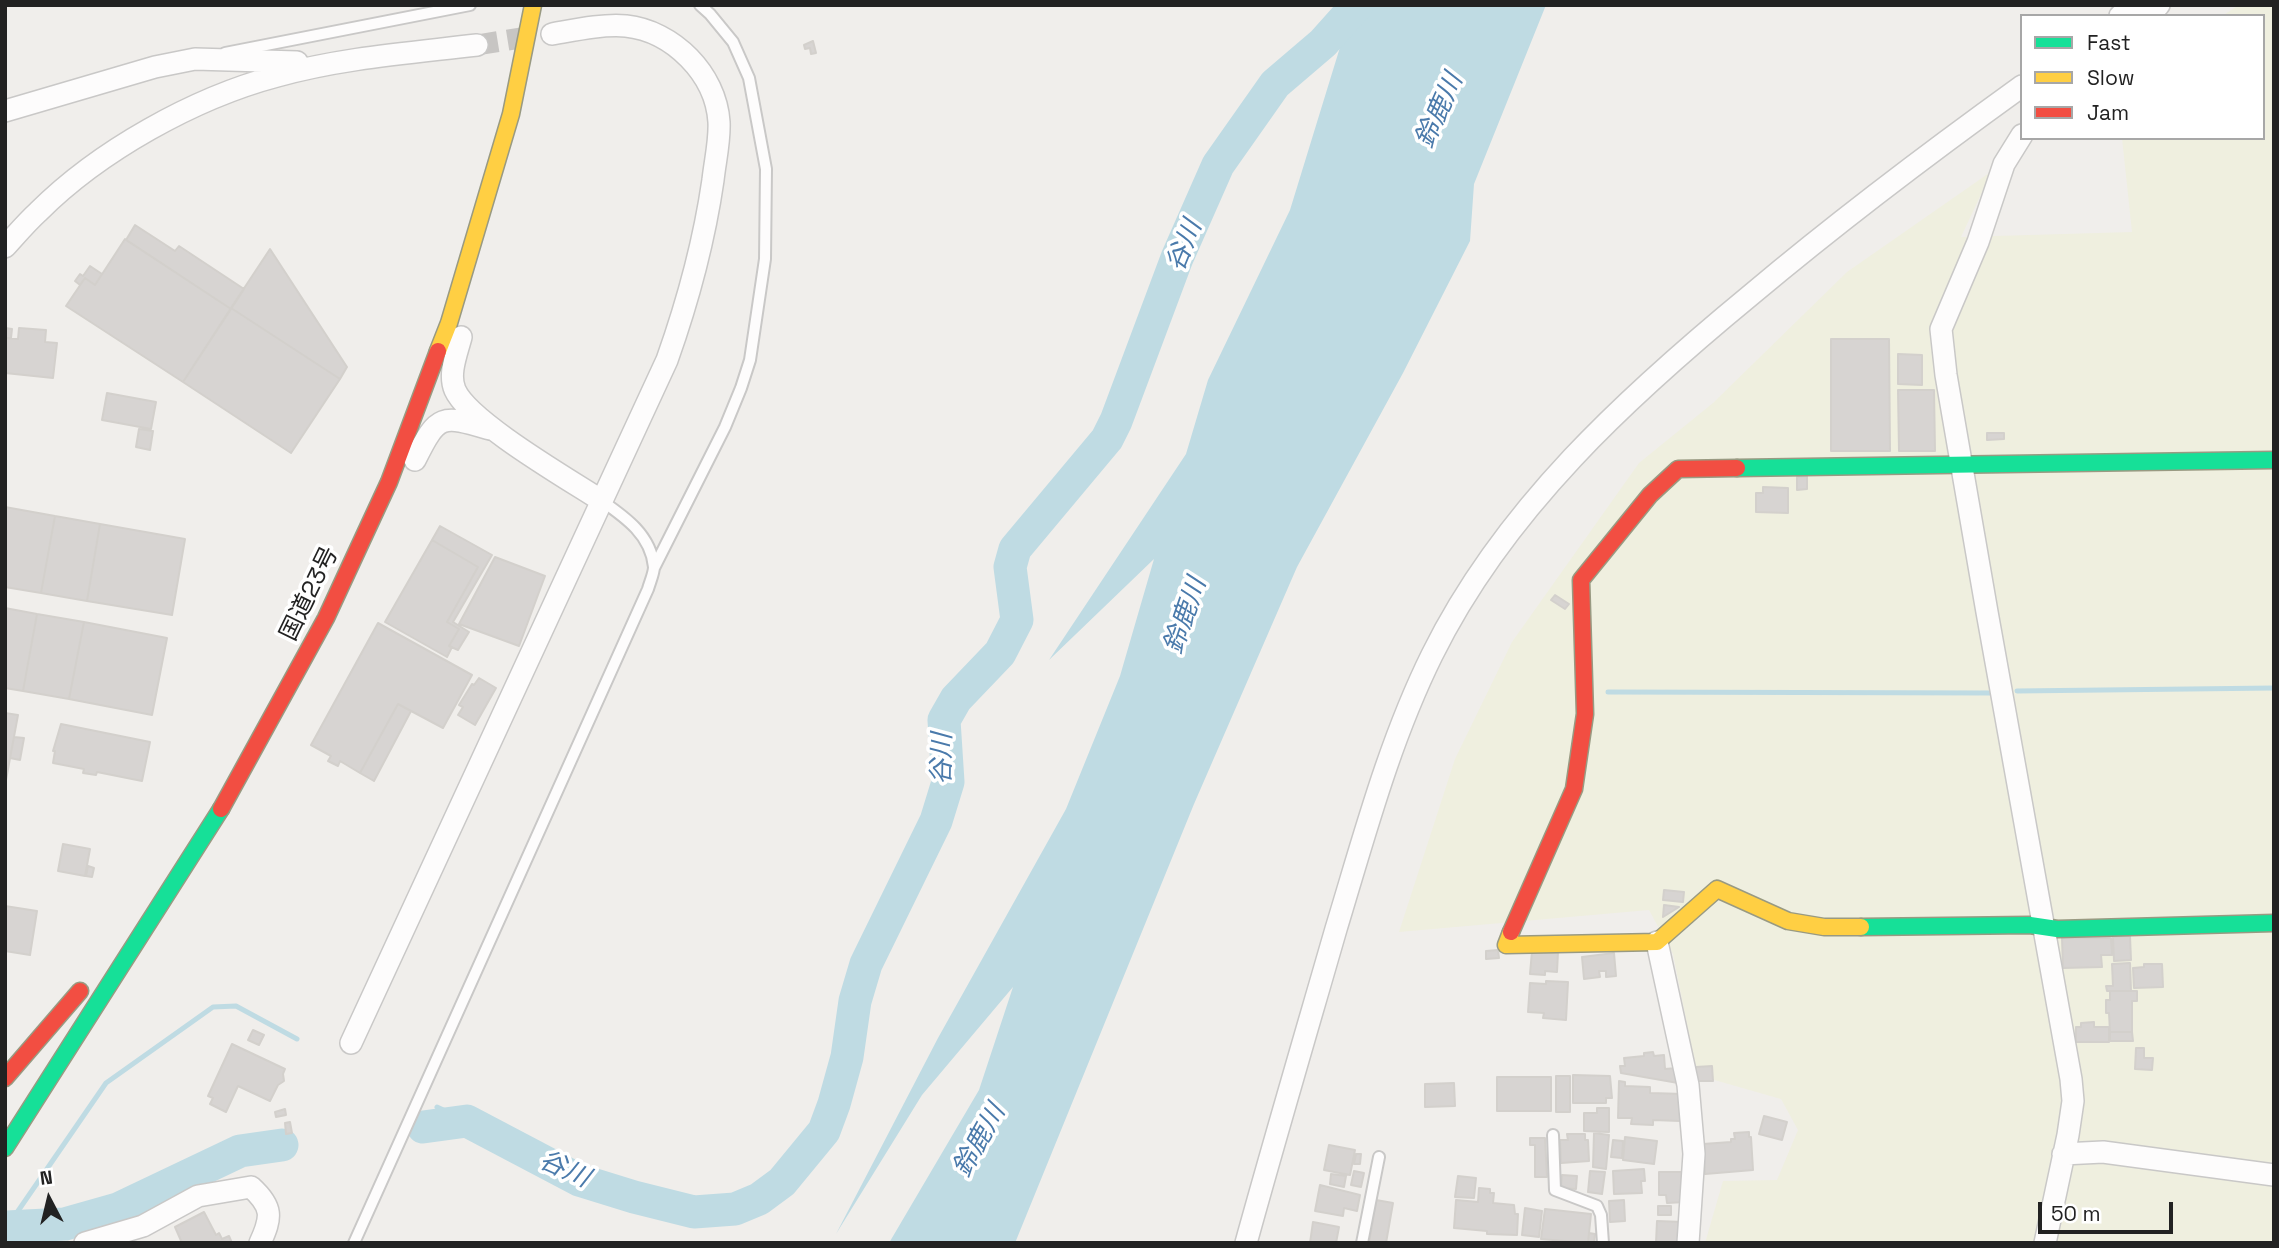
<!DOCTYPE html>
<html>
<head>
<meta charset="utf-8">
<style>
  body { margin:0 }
  #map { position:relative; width:2279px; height:1248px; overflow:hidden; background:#f0eeeb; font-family:"Space Grotesk",sans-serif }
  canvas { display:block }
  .frame { position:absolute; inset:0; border:7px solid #222; pointer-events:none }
  .legend { position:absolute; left:2020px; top:14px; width:245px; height:126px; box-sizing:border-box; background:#fff; border:2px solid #a7a7a7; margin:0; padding:9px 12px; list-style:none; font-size:21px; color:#222 }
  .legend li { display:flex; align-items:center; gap:14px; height:35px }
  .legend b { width:35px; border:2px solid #a7a7a7 }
  .north { position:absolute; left:14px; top:1164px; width:70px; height:70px; -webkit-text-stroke:5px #fff; paint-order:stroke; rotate:353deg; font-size:19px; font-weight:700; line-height:28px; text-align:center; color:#222 }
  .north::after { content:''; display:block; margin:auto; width:24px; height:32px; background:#222; clip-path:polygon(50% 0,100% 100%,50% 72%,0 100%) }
  .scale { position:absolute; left:2038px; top:1202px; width:135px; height:32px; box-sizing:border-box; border:4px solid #222; border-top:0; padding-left:9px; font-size:21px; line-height:24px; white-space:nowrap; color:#222; -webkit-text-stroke:5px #fff; paint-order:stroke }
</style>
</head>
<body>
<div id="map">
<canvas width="2279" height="1248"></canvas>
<div class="frame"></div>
<ul class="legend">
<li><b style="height:9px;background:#16e098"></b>Fast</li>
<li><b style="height:9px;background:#ffcf43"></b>Slow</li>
<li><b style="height:9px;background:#f24e42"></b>Jam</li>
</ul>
<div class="north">N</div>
<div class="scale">50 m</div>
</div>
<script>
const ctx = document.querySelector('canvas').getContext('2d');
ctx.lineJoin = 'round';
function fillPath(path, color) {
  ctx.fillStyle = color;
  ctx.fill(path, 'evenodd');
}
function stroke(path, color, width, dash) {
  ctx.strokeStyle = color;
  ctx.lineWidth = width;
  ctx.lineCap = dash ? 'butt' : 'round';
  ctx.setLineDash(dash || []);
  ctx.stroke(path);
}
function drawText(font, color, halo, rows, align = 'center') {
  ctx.font = font + ' "Space Grotesk","Noto Sans JP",sans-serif';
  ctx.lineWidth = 7;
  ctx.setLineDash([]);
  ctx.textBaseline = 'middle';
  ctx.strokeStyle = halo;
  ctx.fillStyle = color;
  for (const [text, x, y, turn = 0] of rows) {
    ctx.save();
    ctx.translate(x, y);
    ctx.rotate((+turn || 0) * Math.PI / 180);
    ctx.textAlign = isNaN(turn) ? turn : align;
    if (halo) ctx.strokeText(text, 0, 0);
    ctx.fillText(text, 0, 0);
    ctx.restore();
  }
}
const farmland = new Path2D(`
  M2239,5H2274V1243H1705L1723,1181L1777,1180L1798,1130L1781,1099L1697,1075L1673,954L1649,910L1399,932L1455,759L1512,642L1639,463L1713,403L1847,272L1992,171L1961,237L2132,232L2122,138H2263V16H2222Z`);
const water = new Path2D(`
  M1353,5H1546L1474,184L1470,241L1403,373L1297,567L1194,804L1015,1243H889L979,1090L1013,987L922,1095L836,1234L938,1038L1066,809L1120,676L1154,559L1049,660L1186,454L1208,380L1290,210Z`);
const stream = new Path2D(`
  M2017,691L2274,688
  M1608,692L1991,693
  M437,1107L467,1121
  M7,1227L106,1083L213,1007L236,1006L297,1039`);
const river = new Path2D(`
  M423,1127L467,1121L579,1180L634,1197L694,1212L735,1209L759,1199L782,1182L824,1131L834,1104L847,1057L855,1001L866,964L936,821L948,782L944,720L956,699L1000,653L1017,620L1010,567L1015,549L1107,439L1116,421L1177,258L1218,165L1275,84L1323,43L1357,5
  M5,1230L7,1227L65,1224L118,1209L240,1151L282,1145`);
const building = new Path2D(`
  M813,41L816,53L811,54L810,48L805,49L804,45Z
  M135,225L175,251L179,246L244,289L231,309L126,240Z
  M125,239L231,309L183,382L66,306L85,278L95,285Z
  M270,249L347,367L340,379L231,308Z
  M90,266L102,274L95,285L85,278L80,285L75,281L80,274L83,276Z
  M231,308L340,379L291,453L183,382Z
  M5,328L12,329L11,338H5Z
  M19,328L46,330L45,342L57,343L53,378L5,373V338L18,339Z
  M1831,339H1889L1890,451H1831Z
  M1898,354L1922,355V385L1898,384Z
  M1898,390H1934L1935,451H1899Z
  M107,393L156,402L151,429L102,420Z
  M139,429L153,431L150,450L136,447Z
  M1987,433H2004V439L1987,440Z
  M1807,476V489L1797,490V477Z
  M1763,487L1788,488V513L1756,512V493H1763Z
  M5,507L55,516L41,593L5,587Z
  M55,516L100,524L87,601L41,593Z
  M100,524L185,539L172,615L87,601Z
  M440,526L492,555L453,622L469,632L458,650L449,646L459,629L447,622L478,567L432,540Z
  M432,540L478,567L447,622L459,629L449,646L452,647L447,657L385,622Z
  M495,557L545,576L519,646L459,624Z
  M1555,595L1569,604L1565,609L1551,600Z
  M5,608L37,614L23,691L5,688Z
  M37,614L84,622L69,699L23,691Z
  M84,622L167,638L152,715L69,699Z
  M378,623L472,675L443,728L398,704L360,773L340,761L338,766L328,761L331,756L311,745Z
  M479,678L496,688L475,725L458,715L463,707L459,705L472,684L474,685Z
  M398,704L411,711L374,781L360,773Z
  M5,713L18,715L6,780H5Z
  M61,724L150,742L142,781L97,772L96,775L83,773L84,769L53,763L55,751H53Z
  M14,737L24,738L20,760L10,758Z
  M63,844L90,849L85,876L58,871Z
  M88,866L94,868L92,877L86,876Z
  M1664,890L1684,892L1683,902L1663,900Z
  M1664,905L1679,907L1663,917Z
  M5,906L37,911L30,955L5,951Z
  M2130,936L2131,960L2114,961L2113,937Z
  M2062,938H2111L2112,955H2101L2102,967L2063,968Z
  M1498,950L1499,958L1486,959V951Z
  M1532,951L1558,952L1557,972L1545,971V975L1530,974Z
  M1614,953L1616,976L1606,977V971H1599L1600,977L1584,979L1582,957Z
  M2130,963L2131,991H2107L2106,986H2113L2112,964Z
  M2144,964H2162L2163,987L2134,988L2133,968L2144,967Z
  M1546,981L1568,982L1566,1020L1543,1018L1544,1013L1528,1012L1530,983L1546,984Z
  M2110,991H2137V1001H2132V1032H2110L2109,1013H2106V1000H2110Z
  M2094,1022V1027H2109V1042H2076V1027H2081V1023Z
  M253,1030L264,1035L259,1045L248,1040Z
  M2110,1032H2132L2133,1041H2110Z
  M232,1044L285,1069L283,1074L284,1081L278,1085L270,1101L238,1086L226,1112L210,1104L213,1098L208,1096Z
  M2136,1048H2144V1058H2153L2152,1070L2135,1069Z
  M1653,1052L1654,1056L1664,1055L1665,1069L1677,1068L1678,1083L1621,1073L1620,1066H1625L1624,1058L1644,1056V1053Z
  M1712,1066L1713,1081H1696V1067Z
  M1573,1075L1610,1076L1612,1098H1606V1103H1573Z
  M1556,1076H1570V1112H1556Z
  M1497,1077H1551V1111H1497Z
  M1619,1081L1625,1082V1086L1650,1087V1093L1684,1094L1680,1121L1653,1120V1125L1631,1124L1632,1118H1618Z
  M1454,1083L1455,1106L1425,1107V1084Z
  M1597,1108H1609V1132L1584,1131V1113H1597Z
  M285,1109L286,1115L276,1117L275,1112Z
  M1764,1116L1787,1122L1782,1140L1759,1134Z
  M290,1122L292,1133L286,1134L285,1123Z
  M1749,1132V1137H1751L1753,1170L1705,1174L1703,1144L1731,1142V1139H1735L1734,1133Z
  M1594,1133L1609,1135L1606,1169L1593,1167Z
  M1567,1134H1585V1140H1588L1589,1161L1561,1163L1560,1140H1568Z
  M1625,1137L1657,1141L1654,1164L1623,1160Z
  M1530,1138H1545L1547,1177H1535V1145H1530Z
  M1613,1140L1623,1141L1622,1158L1611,1157Z
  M1329,1145L1355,1150L1350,1175L1324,1170Z
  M1356,1154H1361L1360,1164H1354Z
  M1644,1169L1645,1181H1641L1642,1193L1614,1194L1613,1171Z
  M1354,1171L1364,1173L1361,1187L1351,1185Z
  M1590,1171L1605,1172L1602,1194L1588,1192Z
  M1659,1172H1684L1685,1202L1667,1203L1666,1195H1659Z
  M1331,1174L1346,1176L1344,1187L1330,1184Z
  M1562,1175L1577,1176L1576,1189L1561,1188Z
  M1458,1176L1476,1178L1474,1198L1455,1197Z
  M1320,1185L1360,1195L1357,1211L1344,1208L1343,1216L1315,1211Z
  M1479,1188L1490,1189V1193H1494L1493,1203L1514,1205L1515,1214H1518L1517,1235L1487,1234V1231L1454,1228L1456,1200L1478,1202Z
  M1376,1200L1393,1203L1386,1243H1369Z
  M1624,1200L1625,1221L1610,1222L1609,1201Z
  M1658,1206H1671V1215H1658Z
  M1525,1208L1542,1211L1539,1237L1522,1235Z
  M1545,1209L1591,1214L1588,1243L1541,1239Z
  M204,1212L216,1235L219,1233L222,1239L229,1236L232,1243H182L175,1227Z
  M1657,1221L1683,1222L1682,1243H1656Z
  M1313,1222L1339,1227L1336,1243H1310Z
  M1589,1233L1595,1234L1594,1243H1588Z`);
const streetTunnel = new Path2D(`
  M477,45L533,36`);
const lane = new Path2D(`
  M225,53L470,5
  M654,568L725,427L741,388L750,360L765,259L766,169L749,78L733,42L710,14L700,5
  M1553,1135L1555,1190L1597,1206L1601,1215L1603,1243
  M354,1243L648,589C650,582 654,573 654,567C651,535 625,517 602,501
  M1362,1243L1379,1157`);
const street = new Path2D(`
  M2120,16L2135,5
  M2147,16L2159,5
  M5,111L155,67L195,59L297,62
  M2022,135L2004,164L1978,242L1941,329L1946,375L1987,612L2071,1079L2073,1101L2068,1135L2045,1243
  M5,247C16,235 26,223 38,212C99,151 194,98 277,76C341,58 410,53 477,45
  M461,337C457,353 448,374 455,390C469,422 570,480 602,501
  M415,460C438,413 442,415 490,429
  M1657,942L1688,1085L1694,1154L1688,1243
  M351,1043L667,360C688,301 704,242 713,180C715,161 720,141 719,122C716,74 673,31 626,26C602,24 575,30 552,34
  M2063,1154L2103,1152L2274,1175
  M85,1243L143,1226L198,1196L251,1187C273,1207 272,1217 260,1243
  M1246,1243C1275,1138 1306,1033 1336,929C1364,837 1389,742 1432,655C1504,509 1628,396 1752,294C1839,221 1929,153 2022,86`);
const fast = new Path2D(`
  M1737,468L2274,460
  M1861,927L2030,925L2057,929L2274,923
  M5,1148L221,809`);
const slow = new Path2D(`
  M438,351L449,323L511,114L533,5
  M1511,932L1506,945L1657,942L1717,889L1788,921L1824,927H1861`);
const jam = new Path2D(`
  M221,809L326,618L389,482L438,351
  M1511,932L1574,789L1585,714L1581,580L1650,495L1678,469L1737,468
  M5,1078L80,991`);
const streetNames = [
  ["国道23号",310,594,-64]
];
const waterNames = [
  ["鈴鹿川",1440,111,-66],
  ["谷川",1185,246,-68],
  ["鈴鹿川",1186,616,-71],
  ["谷川",943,759,-89],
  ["鈴鹿川",980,1141,-61],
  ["谷川",564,1170,24]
];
fillPath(farmland, '#efefdf');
fillPath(water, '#bfdbe3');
stroke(stream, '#bfdbe3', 5);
stroke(river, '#bfdbe3', 33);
fillPath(building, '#d7d4d2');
stroke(building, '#d3d0cc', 2);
stroke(streetTunnel, '#c7c5c3', 21, [21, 10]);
stroke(lane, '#c9c8c7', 14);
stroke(street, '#c9c8c7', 24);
stroke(fast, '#999a82', 19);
stroke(slow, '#999a82', 19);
stroke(jam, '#999a82', 19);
stroke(lane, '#fdfcfc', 10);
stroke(street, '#fdfcfc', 21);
stroke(fast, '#16e098', 16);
stroke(slow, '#ffcf43', 16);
stroke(jam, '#f24e42', 16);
drawText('24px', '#222', '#fff', streetNames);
drawText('italic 26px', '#4a7aab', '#fff', waterNames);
</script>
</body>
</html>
